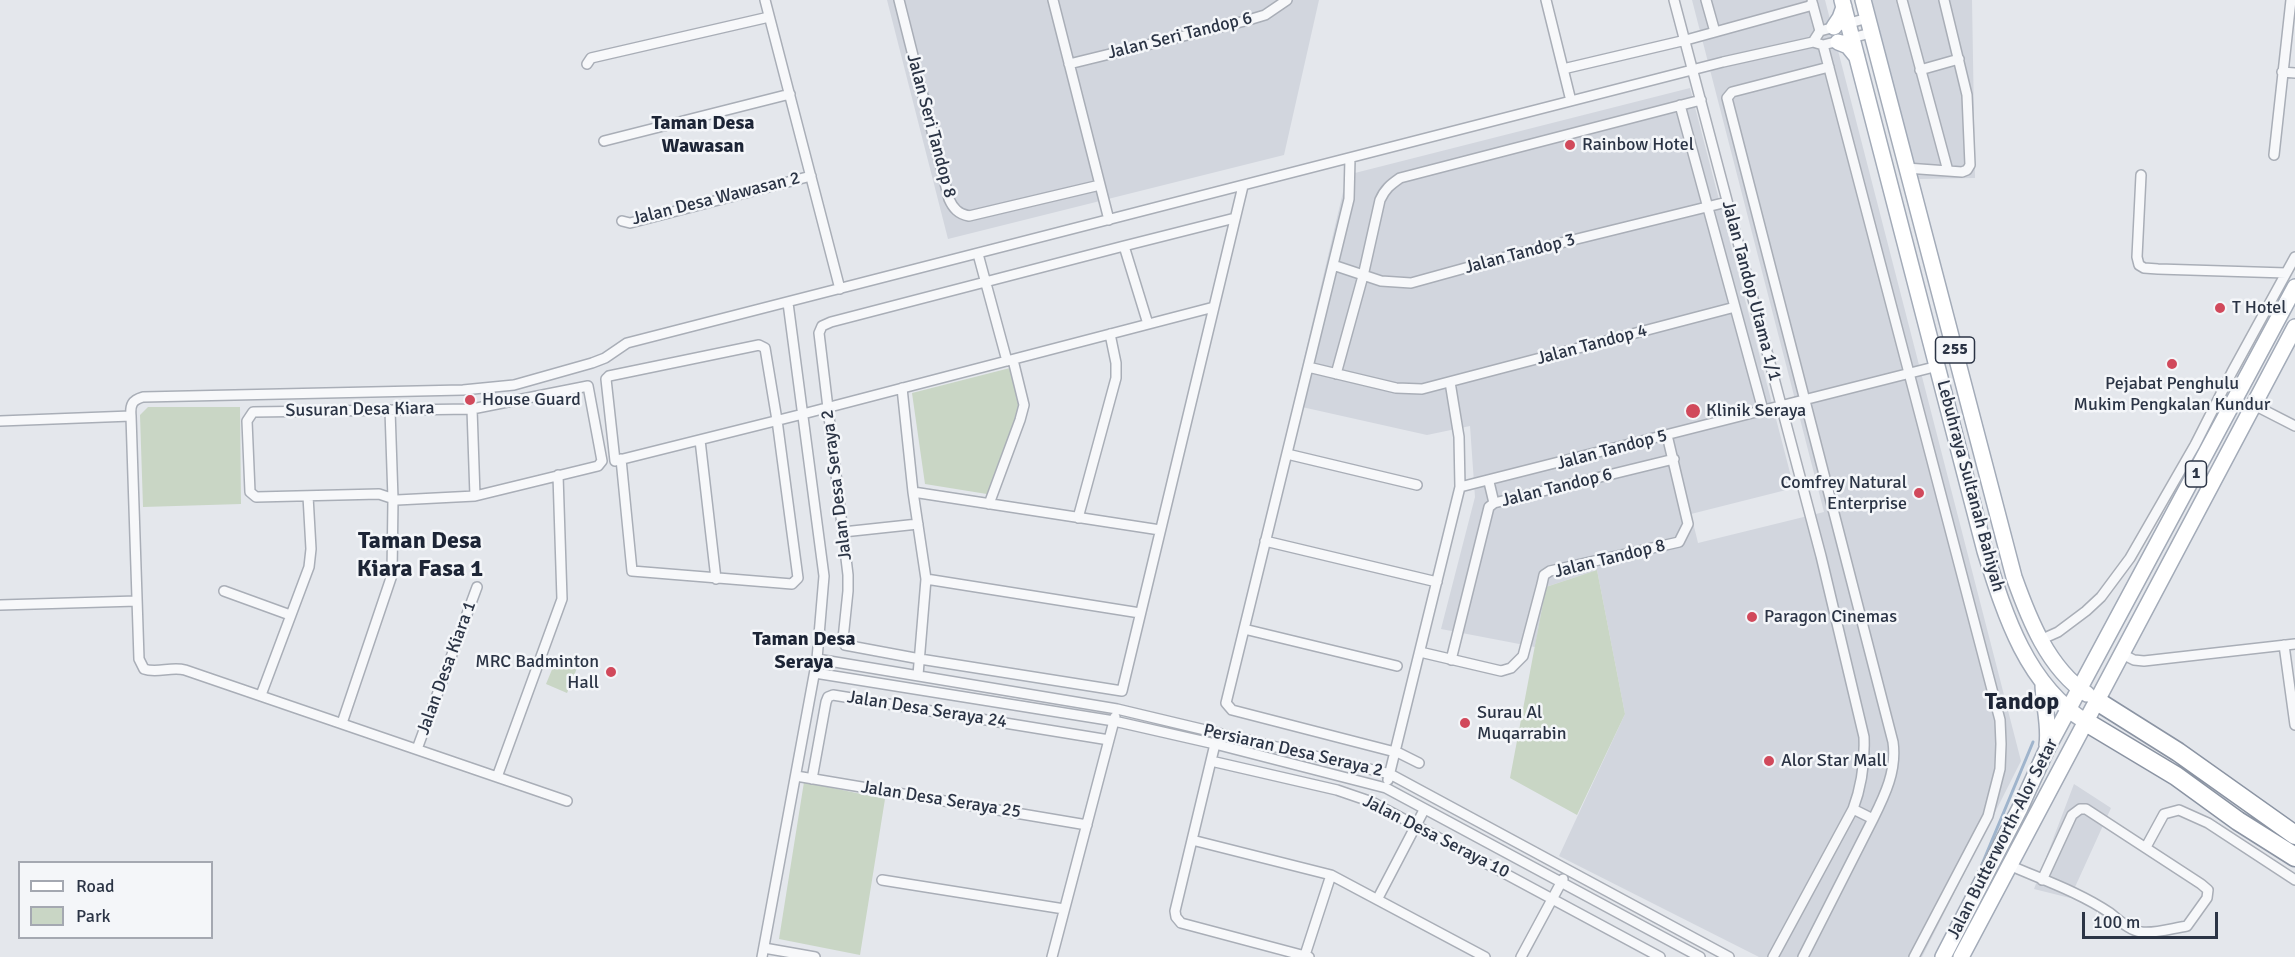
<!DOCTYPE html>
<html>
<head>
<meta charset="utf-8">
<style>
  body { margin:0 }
  #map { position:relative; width:2295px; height:957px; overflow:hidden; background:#e4e7ec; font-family:Signika,sans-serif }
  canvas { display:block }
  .legend { position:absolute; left:18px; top:861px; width:195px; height:78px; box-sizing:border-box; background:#f4f6f9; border:2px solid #a4a8b1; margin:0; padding:8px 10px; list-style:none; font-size:18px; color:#2b3445 }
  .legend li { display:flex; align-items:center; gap:12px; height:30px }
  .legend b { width:30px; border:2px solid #a4a8b1 }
  .scale { position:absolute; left:2082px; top:912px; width:136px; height:27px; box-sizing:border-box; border:3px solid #2b3445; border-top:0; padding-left:8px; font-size:18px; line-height:21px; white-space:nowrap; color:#2b3445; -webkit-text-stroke:4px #f4f6f9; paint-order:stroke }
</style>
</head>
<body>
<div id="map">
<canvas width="2295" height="957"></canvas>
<ul class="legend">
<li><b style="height:8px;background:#fff"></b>Road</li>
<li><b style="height:16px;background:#c9d6c5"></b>Park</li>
</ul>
<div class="scale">100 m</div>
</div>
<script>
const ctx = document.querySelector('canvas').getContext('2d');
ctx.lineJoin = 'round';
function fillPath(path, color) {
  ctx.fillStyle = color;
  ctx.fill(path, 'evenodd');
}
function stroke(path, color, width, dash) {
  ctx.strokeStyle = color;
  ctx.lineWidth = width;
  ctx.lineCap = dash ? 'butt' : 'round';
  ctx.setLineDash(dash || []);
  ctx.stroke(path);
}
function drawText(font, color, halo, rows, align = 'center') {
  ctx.font = font + ' Signika,sans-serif';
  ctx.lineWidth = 5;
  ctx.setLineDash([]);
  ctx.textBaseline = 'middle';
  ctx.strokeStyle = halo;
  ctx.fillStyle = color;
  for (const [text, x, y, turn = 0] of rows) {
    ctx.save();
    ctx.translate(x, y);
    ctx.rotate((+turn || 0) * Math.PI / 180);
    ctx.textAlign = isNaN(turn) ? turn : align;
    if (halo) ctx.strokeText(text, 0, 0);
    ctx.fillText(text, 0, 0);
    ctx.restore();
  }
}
const built = new Path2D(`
  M887,0H1319L1284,155L948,239Z
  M1692,0H1825L2021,761L1922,957H1759L1559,856L1625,714L1597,570L1546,587L1535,647L1441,629L1475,497L1470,426L1427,435L1293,405L1347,175L1690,88L1794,488L1691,514L1698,543L1824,512Z
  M1872,0H1972L1975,178L1918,179Z
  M2074,784L2111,808L2070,898L2034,889Z`);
const green = new Path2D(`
  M1010,368L1020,405L993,495L925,484L912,393Z
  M148,407H240L241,504L143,507L140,415Z
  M1597,570L1625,714L1577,815L1510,778L1546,587Z
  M558,655L579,663L567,693L546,684Z
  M804,782L885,799L860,955L779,939Z`);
const stream = new Path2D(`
  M1978,874L2033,742`);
const minor = new Path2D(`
  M765,0L840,289
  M899,0L949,199C953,208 958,214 969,216L1100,185
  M1053,0L1109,220
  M1546,0L1571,101
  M1674,0L1821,556L1864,737C1865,763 1862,785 1853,809L1773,957
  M1706,0L1715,32
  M1902,0L1948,171
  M1812,2L1820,31
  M1813,42L1820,31L1868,18
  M1823,45L2000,720L2001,744L2000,769L1988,816L1914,957
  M587,64L591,58L769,17
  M1069,64L1245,21L1265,15L1287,0
  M1829,67L1732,92L1727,98L1893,742C1897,770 1885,795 1873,819
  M1563,69L1686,40L1813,5
  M1920,70L1959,59
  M2282,72L2295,73
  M1680,105L1763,410
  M604,141L790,94
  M2274,155L2291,0
  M1350,158L1349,199L1226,703L1232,710L1399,753L1419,763
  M1906,168L1962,172L1967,170L1970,165L1967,95L1944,0
  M2141,175L2137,257L2139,265L2144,268L2158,269L2286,273
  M622,221L630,223L811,176
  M1124,246L1235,218
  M978,254L1007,361
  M1333,265L1381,281L1411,283L1516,254L1727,202
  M1148,324L1124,246L831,322L822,326L819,333L848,575V591L843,639L845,645L920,659L1122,691L1243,186
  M1308,367L1396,388L1422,389L1735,307
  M1336,374L1363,276L1380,200C1385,189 1390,185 1400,178L1701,100
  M588,386L602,461L598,466L475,496L397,500L379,494L256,497L250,492L247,421L253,412L472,409Z
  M902,388L913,492L926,579L918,675
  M2254,405L2295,426
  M472,409L475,496
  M0,421L131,416
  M700,440L716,579
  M1287,454L1417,485
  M621,459L632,571L792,584L798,578L777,420L765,348L759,345L609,376L606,379L615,461C677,445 740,430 803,414L1214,307
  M1489,482L1494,503
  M1460,487L1938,366
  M913,492L1160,530
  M989,504L1020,420L1024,405L1013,360
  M1078,518L1116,378V363L1110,334
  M843,532L918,524
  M1265,541L1437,582
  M926,579L1140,613
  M224,591L290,615
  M0,605L137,601
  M1244,629L1397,666
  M2040,640L2058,632L2086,611L2101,597L2130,558L2195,445L2232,372L2295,257
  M2284,645L2295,725
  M1420,652L1501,671L1511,668L1523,656L1542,584L1544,575L1550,571L1679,542L1688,524L1667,435
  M2122,654L2134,660L2144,661L2295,644
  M817,659L1117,709L1390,774L1729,957
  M1451,660L1489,507L1494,503L1674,459
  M815,673L1114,721L1215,744L1386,788L1700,957
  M261,695L309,567L311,549L308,496
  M342,723L392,575L393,499L390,410
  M1215,744L1175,911L1176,917L1181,923L1309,957
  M417,749L477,587
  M1211,761L1337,790L1372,802L1660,957
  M796,776L1087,825
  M497,777L562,599L558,475
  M812,779L826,702L828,697L833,695L1109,740
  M1388,780L1460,487L1459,437L1450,382
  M567,801L185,670C171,666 157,674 144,669L139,659L131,416C130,405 132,400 143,397L463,390L514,385L592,363L605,358L627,343L1723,62L1813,42L1823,45L1871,33
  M1192,840L1331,875L1485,957
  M2146,847L2164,814L2179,810L2208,823L2295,880
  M2009,865C2043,880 2079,892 2110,913C2119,920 2130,931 2141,932C2155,934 2173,928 2187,926L2207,898L2208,890L2201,884L2086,809H2080L2072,815L2042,880
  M882,880L1064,909
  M1378,898L1424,810
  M764,948L815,957
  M1305,955L1331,875
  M762,957L817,659L824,576L788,303
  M1052,957L1115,717
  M1521,957L1563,879
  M1803,957L1873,819L1853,809`);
const primary = new Path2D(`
  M1842,0L1985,551C2005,615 2026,684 2086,722
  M1863,0L2014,577C2029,619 2048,668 2087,694
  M1834,27L1840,18L1844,7
  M1838,42L1848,46L1857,57
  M2043,683C2043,704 2050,724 2047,745
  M1943,957L2020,808L2046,751L2295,287
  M1961,957L2295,327`);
const motorway = new Path2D(`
  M2097,701L2178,752L2295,835
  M2086,722L2176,776L2238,821L2295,857`);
const markers = [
  [1570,145,6,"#d1495b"],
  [2220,308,6,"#d1495b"],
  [2172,364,6,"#d1495b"],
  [470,400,6,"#d1495b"],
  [1693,411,8,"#d1495b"],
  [1919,493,6,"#d1495b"],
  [1752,617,6,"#d1495b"],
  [611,672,6,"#d1495b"],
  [1465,723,6,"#d1495b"],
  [1769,761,6,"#d1495b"]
];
const shields = [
  [1955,350,39],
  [2196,474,21]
];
const shieldNames = [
  ["255",1955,350],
  ["1",2196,474]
];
const streetNames = [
  ["Jalan Seri Tandop 6",1180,36,-14],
  ["Jalan Seri Tandop 8",931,126,75],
  ["Jalan Desa Wawasan 2",716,199,-14],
  ["Jalan Tandop 3",1520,254,-15],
  ["Jalan Tandop Utama 1/1",1751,291,75],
  ["Jalan Tandop 4",1592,345,-15],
  ["Susuran Desa Kiara",360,410,-1],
  ["Jalan Tandop 5",1612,450,-15],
  ["Jalan Desa Seraya 2",837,485,-97],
  ["Lebuhraya Sultanah Bahiyah",1970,486,75],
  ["Jalan Tandop 6",1557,488,-14],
  ["Jalan Tandop 8",1610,559,-14],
  ["Jalan Desa Kiara 1",447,668,-70],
  ["Jalan Desa Seraya 24",927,710,9],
  ["Persiaran Desa Seraya 2",1293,751,13],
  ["Jalan Desa Seraya 25",941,800,9],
  ["Jalan Desa Seraya 10",1436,837,27],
  ["Jalan Butterworth-Alor Setar",2003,839,-63]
];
const poiNames = [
  ["Rainbow Hotel",1582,145],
  ["T Hotel",2232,308],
  ["Pejabat Penghulu",2172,384,"center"],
  ["Mukim Pengkalan Kundur",2172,405,"center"],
  ["House Guard",482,400],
  ["Klinik Seraya",1706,411],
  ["Comfrey Natural",1907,483,"right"],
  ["Enterprise",1907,504,"right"],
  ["Paragon Cinemas",1764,617],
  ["MRC Badminton",599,662,"right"],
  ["Hall",599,683,"right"],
  ["Surau Al",1477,713],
  ["Muqarrabin",1477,734],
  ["Alor Star Mall",1781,761]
];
const neighbourhoodNames = [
  ["Taman Desa",703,124],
  ["Wawasan",703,147],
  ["Taman Desa",804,640],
  ["Seraya",804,663]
];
const districtNames = [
  ["Taman Desa",420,542],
  ["Kiara Fasa 1",420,570],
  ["Tandop",2022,703]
];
fillPath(built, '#d2d6de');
fillPath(green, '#c9d6c5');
stroke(stream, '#9fb4cc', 3);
stroke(minor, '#a9aeb7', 12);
stroke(primary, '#a3abb8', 18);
stroke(motorway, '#8b94a3', 21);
stroke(minor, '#f7f8fa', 9);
stroke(primary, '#fff', 15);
stroke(motorway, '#fff', 18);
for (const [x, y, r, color] of markers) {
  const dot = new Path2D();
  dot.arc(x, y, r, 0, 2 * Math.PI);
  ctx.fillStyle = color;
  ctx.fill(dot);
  stroke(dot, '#f4f6f9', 2);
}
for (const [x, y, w] of shields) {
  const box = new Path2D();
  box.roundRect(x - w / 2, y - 13, w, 26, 4.5);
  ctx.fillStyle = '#f4f6f9';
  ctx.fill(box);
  stroke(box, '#2b3445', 1.5);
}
drawText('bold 16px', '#2b3445', null, shieldNames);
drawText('18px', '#2b3445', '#f4f6f9', streetNames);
drawText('18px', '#2b3445', '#f4f6f9', poiNames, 'left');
drawText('bold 20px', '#1d2536', '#f4f6f9', neighbourhoodNames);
drawText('bold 24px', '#1d2536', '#f4f6f9', districtNames);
</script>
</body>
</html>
